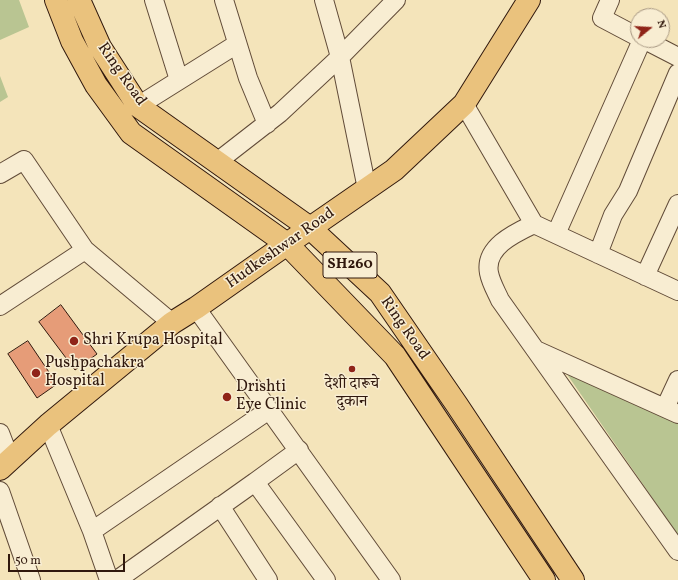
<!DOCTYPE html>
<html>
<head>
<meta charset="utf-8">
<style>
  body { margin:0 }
  #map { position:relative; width:678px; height:580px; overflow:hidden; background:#f4e4ba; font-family:Vollkorn,serif }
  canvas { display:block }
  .north { position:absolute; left:630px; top:8px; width:40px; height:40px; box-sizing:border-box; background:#f8edd2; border:1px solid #a89883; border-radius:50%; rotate:72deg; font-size:11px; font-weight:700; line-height:16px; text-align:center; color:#30180d }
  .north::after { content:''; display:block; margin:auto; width:14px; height:18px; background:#8f2418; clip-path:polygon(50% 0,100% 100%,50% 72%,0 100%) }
  .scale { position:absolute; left:8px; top:554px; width:117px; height:18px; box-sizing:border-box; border:2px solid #30180d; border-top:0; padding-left:5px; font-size:12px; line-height:14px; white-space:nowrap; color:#30180d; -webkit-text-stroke:3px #f8edd2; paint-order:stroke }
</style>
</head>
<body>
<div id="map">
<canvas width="678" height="580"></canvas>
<div class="north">N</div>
<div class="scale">50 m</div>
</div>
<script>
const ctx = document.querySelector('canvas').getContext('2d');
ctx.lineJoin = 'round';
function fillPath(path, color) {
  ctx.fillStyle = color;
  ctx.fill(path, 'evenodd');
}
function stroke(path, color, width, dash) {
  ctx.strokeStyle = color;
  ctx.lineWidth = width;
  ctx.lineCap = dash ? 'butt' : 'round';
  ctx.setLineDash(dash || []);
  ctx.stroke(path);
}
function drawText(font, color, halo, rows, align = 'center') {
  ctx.font = font + ' Vollkorn,"Noto Serif Devanagari",serif';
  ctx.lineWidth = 3;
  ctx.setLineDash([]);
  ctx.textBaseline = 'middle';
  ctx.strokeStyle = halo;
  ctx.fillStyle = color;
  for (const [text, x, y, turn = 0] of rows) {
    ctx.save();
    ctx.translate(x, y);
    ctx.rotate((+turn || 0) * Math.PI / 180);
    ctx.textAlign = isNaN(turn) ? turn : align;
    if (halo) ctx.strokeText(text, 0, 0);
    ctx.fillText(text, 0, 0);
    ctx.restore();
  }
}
const green = new Path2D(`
  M0,0H19L29,27L0,40Z
  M0,76L8,97L0,102Z
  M562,367L678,422V535Z`);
const building = new Path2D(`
  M61,305L97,354L75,370L39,322Z
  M28,341L57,384L37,398L8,354Z`);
const minor = new Path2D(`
  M154,0L179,80
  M224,0L248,78L267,124
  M324,0L340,57L367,189
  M610,0L602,18L638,37
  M645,40L678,57
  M464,104L534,224L678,291
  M138,106L237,44
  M217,162L280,113L340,57L396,0
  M0,174L24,160L85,250
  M534,224C515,233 484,247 489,273C491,283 496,291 500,300L678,551
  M556,234L642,40
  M598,254L613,215L628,191L678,73
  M645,276L678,204
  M0,306L85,250L172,323
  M196,308L391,580
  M536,350L678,414
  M665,408L678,380
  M48,425L92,531L109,580
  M0,433L10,459
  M299,450L255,482L326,580
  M0,491L31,580
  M220,506L268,580
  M92,531L269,410
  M117,580L255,482`);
const major = new Path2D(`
  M0,469L48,425L172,323L196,308L287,244L394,170L464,104L529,0`);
const highway = new Path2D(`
  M56,0L72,41L96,85L131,133L287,244L395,356L544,580
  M79,0L100,47L138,106L310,228L380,293L457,405L573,580`);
const markers = [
  [74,341,5,"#8f2418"],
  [352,369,4,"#8f2418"],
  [36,373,5,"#8f2418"],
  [227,397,5,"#8f2418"]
];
const shields = [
  [350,265,54]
];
const shieldNames = [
  ["SH260",350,265]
];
const streetNames = [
  ["Ring Road",121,75,55],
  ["Hudkeshwar Road",281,249,-35],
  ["Ring Road",404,329,55]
];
const poiNames = [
  ["Shri Krupa Hospital",83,341],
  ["Pushpachakra",45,364],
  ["Hospital",45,382],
  ["देशी दारूचे",352,385,"center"],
  ["दुकान",352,403,"center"],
  ["Drishti",236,388],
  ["Eye Clinic",236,406]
];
fillPath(green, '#b9c592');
fillPath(building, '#e69c78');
stroke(building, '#30180d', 1);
stroke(minor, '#614b38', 20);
stroke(major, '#30180d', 24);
stroke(highway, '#30180d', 24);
stroke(minor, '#f8edd2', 18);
stroke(major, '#eac27d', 22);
stroke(highway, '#eac27d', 22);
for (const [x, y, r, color] of markers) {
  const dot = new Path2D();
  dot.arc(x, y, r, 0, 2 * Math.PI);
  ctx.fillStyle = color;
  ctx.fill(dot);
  stroke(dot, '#f8edd2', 1.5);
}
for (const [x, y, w] of shields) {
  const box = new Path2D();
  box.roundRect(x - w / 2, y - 13, w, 26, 3);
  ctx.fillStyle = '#f8edd2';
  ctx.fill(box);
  stroke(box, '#30180d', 1);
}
drawText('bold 15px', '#30180d', null, shieldNames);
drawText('16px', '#30180d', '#f8edd2', streetNames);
drawText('16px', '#30180d', '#f8edd2', poiNames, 'left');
</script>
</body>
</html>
